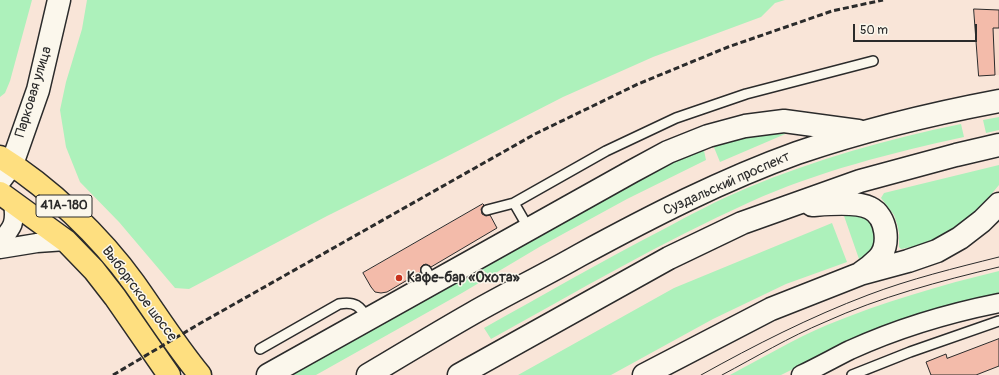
<!DOCTYPE html>
<html>
<head>
<meta charset="utf-8">
<style>
  body { margin:0 }
  #map { position:relative; width:999px; height:375px; overflow:hidden; background:#f9e5d8; font-family:Pangolin,sans-serif }
  canvas { display:block }
  .scale { position:absolute; left:853px; top:24px; width:124px; height:18px; box-sizing:border-box; border:2px solid #2b2b2b; border-top:0; padding-left:5px; font-size:12px; line-height:14px; white-space:nowrap; color:#2b2b2b; -webkit-text-stroke:3px #fbf7ec; paint-order:stroke }
</style>
</head>
<body>
<div id="map">
<canvas width="999" height="375"></canvas>
<div class="scale">50 m</div>
</div>
<script>
const ctx = document.querySelector('canvas').getContext('2d');
ctx.lineJoin = 'round';
function fillPath(path, color) {
  ctx.fillStyle = color;
  ctx.fill(path, 'evenodd');
}
function stroke(path, color, width, dash) {
  ctx.strokeStyle = color;
  ctx.lineWidth = width;
  ctx.lineCap = dash ? 'butt' : 'round';
  ctx.setLineDash(dash || []);
  ctx.stroke(path);
}
function drawText(font, color, halo, rows, align = 'center') {
  ctx.font = font + ' Pangolin,sans-serif';
  ctx.lineWidth = 3;
  ctx.setLineDash([]);
  ctx.textBaseline = 'middle';
  ctx.strokeStyle = halo;
  ctx.fillStyle = color;
  for (const [text, x, y, turn = 0] of rows) {
    ctx.save();
    ctx.translate(x, y);
    ctx.rotate((+turn || 0) * Math.PI / 180);
    ctx.textAlign = isNaN(turn) ? turn : align;
    if (halo) ctx.strokeText(text, 0, 0);
    ctx.fillText(text, 0, 0);
    ctx.restore();
  }
}
const built = new Path2D(`
  M974,9L999,10V75L979,76Z`);
const green = new Path2D(`
  M0,0H32L10,81L5,93L0,97Z
  M87,0H785L775,3L761,17L653,57L563,97L442,159L327,216L189,289L175,288L119,222L80,182L66,147L60,110L66,82L82,29Z
  M999,117V130L986,133L983,120Z
  M961,124L964,137C891,153 819,171 750,202C661,242 576,292 491,339L484,328C543,295 602,261 662,230C690,215 718,200 747,188C816,159 888,139 961,124Z
  M790,132L720,162L713,145L765,133Z
  M703,146L706,160L627,199L541,246L462,293L316,375H286L589,204Z
  M999,165V185L984,203L968,219L952,231L935,240L918,246L901,249L899,247V233L897,224L894,215L881,198L884,193Z
  M853,212L870,220L876,232L875,245L867,255L859,259L843,213Z
  M832,223L847,262L786,284L713,319L611,375H518L674,288Z
  M999,271V294L964,301L904,319L848,342L781,375H730C762,358 794,339 827,325C883,302 941,285 999,271Z`);
const building = new Path2D(`
  M974,9L999,10V28H993L995,75L979,76Z
  M483,204L484,205L481,209L482,214L486,216L490,215L497,228L431,267L426,264L423,265L421,267V272L387,292L381,293L375,292L371,287L363,273Z
  M999,339V366L976,375H931L926,362L946,354L947,358Z`);
const lane = new Path2D(`
  M514,203L529,229
  M487,210L514,203L606,151L676,118L746,94L873,61
  M426,270L433,282
  M260,349L339,304C355,301 360,306 368,319
  M852,375L910,352L999,321`);
const street = new Path2D(`
  M0,242C13,227 16,223 13,203
  M0,249L37,243L66,241
  M801,375C818,367 834,358 850,350C896,329 949,313 999,303`);
const secondary = new Path2D(`
  M0,180L12,164L38,90L59,0
  M812,205C827,204 857,201 870,208C887,216 891,246 878,259C873,264 867,269 861,273
  M268,375L631,172L668,152L708,136L745,126L784,121L858,131
  M368,375C403,354 438,333 473,313C508,293 545,275 580,255C650,217 722,180 797,153C864,130 930,114 999,101
  M459,375L669,258L742,223L860,181L956,155L999,145
  M644,375L771,309L860,274L908,261L937,251L960,238L982,221L999,204`);
const primary = new Path2D(`
  M0,157C49,187 101,237 134,283C156,314 176,346 200,375
  M0,193L66,241L94,270L115,297L169,375`);
const tram = new Path2D(`
  M701,375C755,345 810,317 868,295C910,279 955,268 999,257
  M722,375C756,357 789,337 825,322C880,297 940,281 999,267`);
const rail = new Path2D(`
  M113,375L199,324L535,134L638,84L728,47L832,11L883,0`);
const markers = [
  [399,278,4,"#c8321e"]
];
const shields = [
  [64,206,56]
];
const shieldNames = [
  ["41А-180",64,206]
];
const streetNames = [
  ["Парковая улица",34,92,-73],
  ["Суздальский проспект",727,184,-24],
  ["Выборгское шоссе",139,294,53]
];
const poiNames = [
  ["Кафе-бар «Охота»",407,278]
];
fillPath(built, '#f7d8ca');
fillPath(green, '#adf1bb');
fillPath(building, '#f3bbaa');
stroke(building, '#2b2b2b', 1);
stroke(lane, '#2b2b2b', 12);
stroke(street, '#2b2b2b', 21);
stroke(secondary, '#2b2b2b', 25);
stroke(primary, '#2b2b2b', 25);
stroke(lane, '#fbf7ec', 9);
stroke(street, '#fbf7ec', 18);
stroke(secondary, '#fbf7ec', 22);
stroke(primary, '#fedf80', 22);
stroke(tram, '#2b2b2b', 1);
stroke(rail, '#2b2b2b', 3, [6, 3]);
for (const [x, y, r, color] of markers) {
  const dot = new Path2D();
  dot.arc(x, y, r, 0, 2 * Math.PI);
  ctx.fillStyle = color;
  ctx.fill(dot);
  stroke(dot, '#fbf7ec', 1.5);
}
for (const [x, y, w] of shields) {
  const box = new Path2D();
  box.roundRect(x - w / 2, y - 11, w, 22, 3);
  ctx.fillStyle = '#fbf7ec';
  ctx.fill(box);
  stroke(box, '#2b2b2b', 1);
}
drawText('bold 13px', '#2b2b2b', null, shieldNames);
drawText('14px', '#2b2b2b', '#fbf7ec', streetNames);
drawText('bold 14px', '#2b2b2b', '#fbf7ec', poiNames, 'left');
</script>
</body>
</html>
